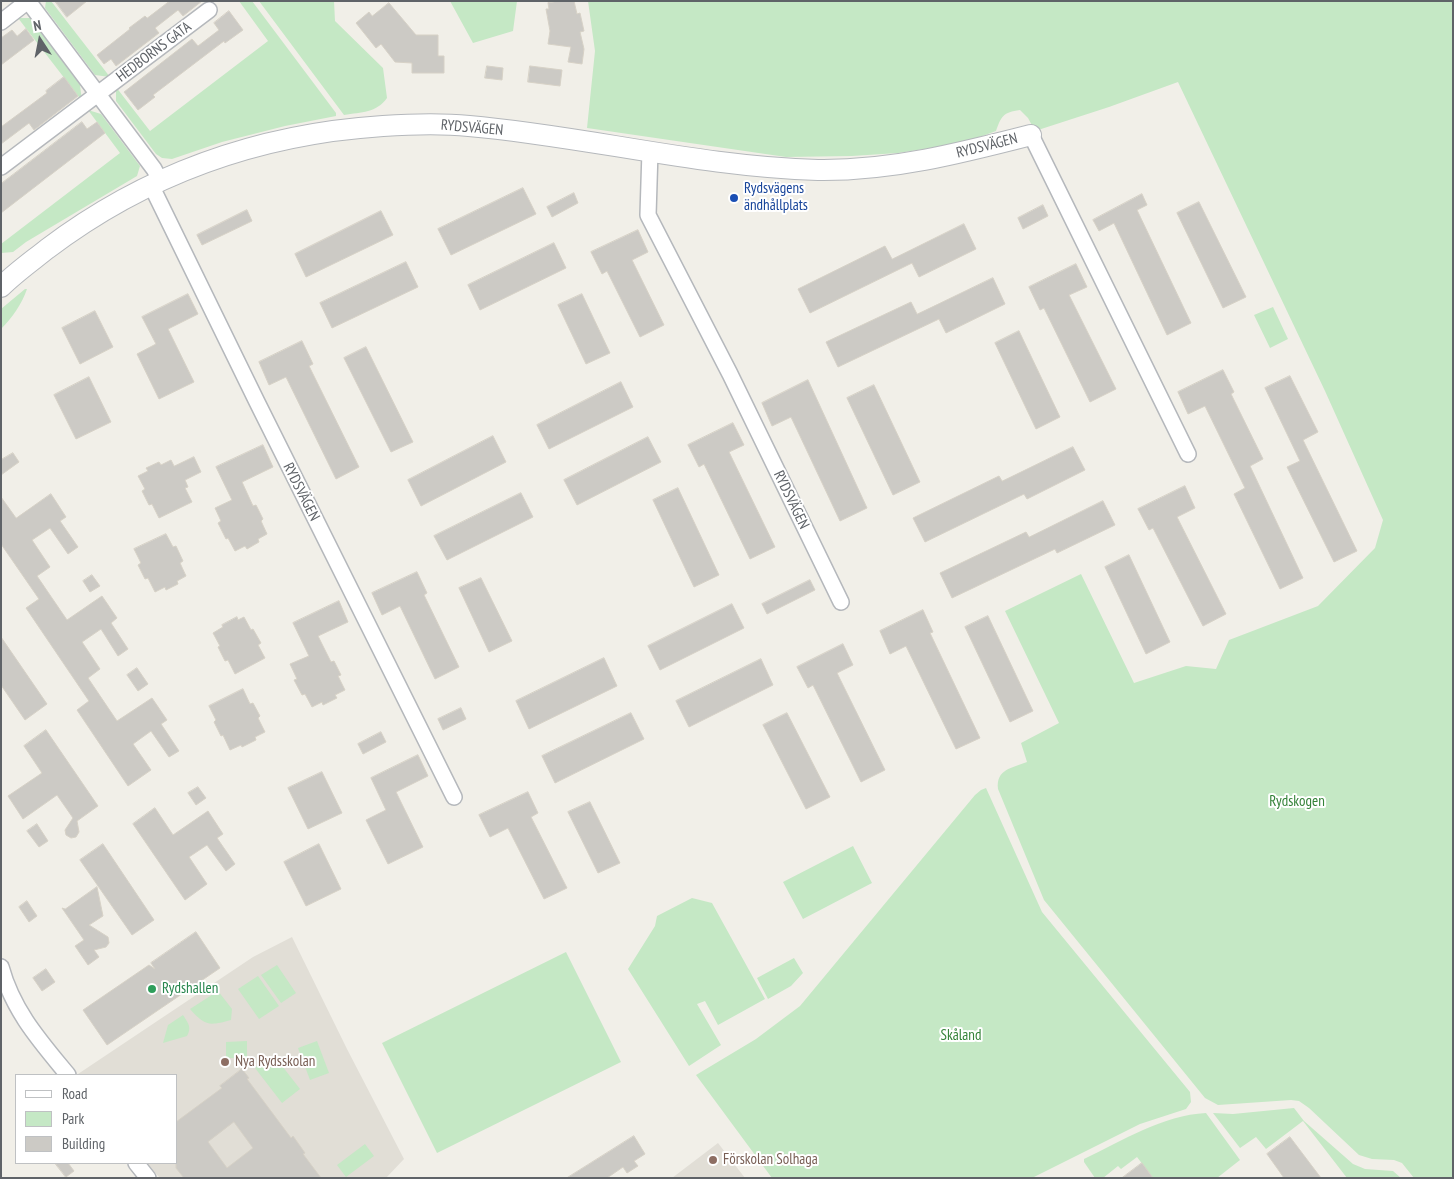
<!DOCTYPE html>
<html>
<head>
<meta charset="utf-8">
<style>
  body { margin:0 }
  #map { position:relative; width:1454px; height:1179px; overflow:hidden; background:#f1efe8; font-family:"PT Sans Narrow",sans-serif }
  canvas { display:block }
  .frame { position:absolute; inset:0; border:2px solid #5f6368; pointer-events:none }
  .legend { position:absolute; left:15px; top:1074px; width:162px; height:90px; box-sizing:border-box; background:#fff; border:1px solid #bfc1c3; margin:0; padding:6px 9px; list-style:none; font-size:15px; color:#5f6368 }
  .legend li { display:flex; align-items:center; gap:10px; height:25px }
  .legend b { width:25px; border:1px solid #bfc1c3 }
  .north { position:absolute; left:15px; top:15px; width:50px; height:50px; -webkit-text-stroke:4px #fff; paint-order:stroke; rotate:349deg; font-size:14px; font-weight:700; line-height:20px; text-align:center; color:#5f6368 }
  .north::after { content:''; display:block; margin:auto; width:18px; height:22px; background:#5f6368; clip-path:polygon(50% 0,100% 100%,50% 72%,0 100%) }
</style>
</head>
<body>
<div id="map">
<canvas width="1454" height="1179"></canvas>
<div class="frame"></div>
<ul class="legend">
<li><b style="height:6px;background:#fff"></b>Road</li>
<li><b style="height:14px;background:#c5e8c5"></b>Park</li>
<li><b style="height:14px;background:#cccac5"></b>Building</li>
</ul>
<div class="north">N</div>
</div>
<script>
const ctx = document.querySelector('canvas').getContext('2d');
ctx.lineJoin = 'round';
function fillPath(path, color) {
  ctx.fillStyle = color;
  ctx.fill(path, 'evenodd');
}
function stroke(path, color, width, dash) {
  ctx.strokeStyle = color;
  ctx.lineWidth = width;
  ctx.lineCap = dash ? 'butt' : 'round';
  ctx.setLineDash(dash || []);
  ctx.stroke(path);
}
function drawText(font, color, halo, rows, align = 'center') {
  ctx.font = font + ' "PT Sans Narrow",sans-serif';
  ctx.lineWidth = 4;
  ctx.setLineDash([]);
  ctx.textBaseline = 'middle';
  ctx.strokeStyle = halo;
  ctx.fillStyle = color;
  for (const [text, x, y, turn = 0] of rows) {
    ctx.save();
    ctx.translate(x, y);
    ctx.rotate((+turn || 0) * Math.PI / 180);
    ctx.textAlign = isNaN(turn) ? turn : align;
    if (halo) ctx.strokeText(text, 0, 0);
    ctx.fillText(text, 0, 0);
    ctx.restore();
  }
}
const education = new Path2D(`
  M292,937L347,1049L404,1159L386,1178H160L146,1163H176V1075L78,1074L253,957Z
  M718,1143L745,1178H672Z`);
const green = new Path2D(`
  M46,1H51L110,77L95,75L45,8Z
  M239,1H252L336,113V116L285,126L222,142L172,159L162,158L156,154L116,101V87L150,131L268,41Z
  M259,1H334L335,21L383,68L387,98C376,113 362,112 344,115Z
  M450,1H517L513,31L473,43Z
  M588,1H1453V1178H1414L1402,1163L1394,1160L1372,1159L1359,1155L1309,1108L1299,1101L1291,1100L1218,1105L1205,1098L1044,900L998,789C996,769 1012,768 1027,762L1021,743L1059,723L1005,611L1081,574L1134,683L1186,666L1216,669L1229,640L1318,606L1375,548L1383,520L1325,391L1178,82L1109,107L1035,131L1028,118L1020,110C1003,112 1001,117 996,131L977,138L938,147L898,153L852,156L786,157L587,128L595,51Z
  M18,18H30L80,85L82,101Z
  M88,110L101,114L140,166L137,176L26,242L13,252L1,253V244L120,153Z
  M25,289H27C22,304 12,318 1,329V309Z
  M1273,307L1288,339L1270,348L1254,315Z
  M986,788L1042,912L1190,1092L1191,1102L1186,1109L1140,1124L1032,1178H772L696,1075L756,1039L800,1006L975,795L981,790Z
  M853,846L872,883L803,919L783,882Z
  M692,898L712,903L765,999L718,1025L705,1001L697,1004L721,1045L689,1066L628,969L655,926L657,916Z
  M566,952L621,1062L437,1153L382,1043Z
  M794,958L803,973L791,986L768,999L757,978Z
  M277,965L296,993L281,1003L261,975Z
  M258,976L279,1006L259,1019L238,989Z
  M218,991L232,1009L231,1020C209,1026 205,1026 190,1009Z
  M183,1015C188,1023 192,1027 187,1036L163,1043L168,1025Z
  M247,1041V1058H226V1042Z
  M317,1041L329,1073L310,1080L298,1048Z
  M264,1061L279,1062L300,1089L282,1103L255,1068Z
  M1294,1108L1304,1121L1353,1164L1365,1169L1393,1171L1401,1178H1347L1303,1121L1266,1149L1256,1137L1240,1148L1213,1113L1233,1114Z
  M1206,1113L1240,1160L1217,1178H1153L1137,1157L1121,1169L1118,1166L1103,1178H1095L1084,1162V1159C1122,1141 1163,1115 1206,1113Z
  M365,1144L374,1156L346,1177L337,1165Z`);
const building = new Path2D(`
  M55,1H87L67,17Z
  M170,1H202L183,16L178,10L155,28L159,33L116,66L111,59L104,64L97,55L130,29L129,28L145,16L147,18Z
  M560,1H574L577,14L580,13L584,31L580,32L584,49L582,64L568,62L571,47L548,44L550,31L546,9H549L548,3Z
  M389,3L416,35H438V56H444V73H412V63L395,62L381,44L376,48L356,23L369,12L372,16Z
  M229,11L243,30L225,43L224,41L153,95L155,97L138,110L124,92L192,39L198,46L219,30L214,23Z
  M26,29L34,40L1,65V38L12,30L17,36Z
  M487,66L503,68L502,80L485,78Z
  M530,66L562,70L560,86L528,82Z
  M64,77L78,96L34,130L29,123L1,144V127L47,93L46,91Z
  M82,122L87,129L97,122L105,133L1,213V184Z
  M523,188L536,214L451,255L438,229Z
  M574,193L578,203L552,217L547,207Z
  M1142,194L1147,205L1137,210L1191,323L1167,335L1114,223L1099,231L1093,220Z
  M1199,202L1246,297L1223,308L1177,213Z
  M1043,205L1048,216L1023,229L1018,218Z
  M247,210L252,221L202,245L197,235Z
  M381,211L393,235L306,277L295,254Z
  M964,224L976,249L919,277L912,263L810,313L798,289L885,246L892,259Z
  M638,230L648,252L632,260L664,325L640,337L607,271L602,274L591,252Z
  M554,243L566,268L480,310L468,285Z
  M406,262L418,287L332,328L320,303Z
  M1076,264L1087,287L1069,295L1116,389L1090,402L1044,308L1040,310L1029,287Z
  M993,278L1005,304L946,333L939,319L838,367L826,342L911,302L917,314Z
  M188,294L198,314L168,329L194,382L159,399L137,354L156,344L142,317Z
  M582,294L610,353L586,364L558,305Z
  M95,311L113,347L80,364L62,328Z
  M1019,331L1060,417L1036,429L995,343Z
  M302,341L313,364L309,366L359,467L336,479L286,377L269,385L259,362Z
  M366,347L413,442L391,452L344,358Z
  M1223,370L1234,392L1231,394L1263,459L1250,466L1303,578L1280,589L1234,494L1245,488L1205,406L1188,414L1178,392Z
  M1290,376L1318,432L1303,440L1357,551L1334,562L1287,467L1300,461L1265,388Z
  M89,377L111,422L76,439L54,395Z
  M808,380L867,508L840,521L791,417L772,426L762,403Z
  M621,382L633,407L549,449L537,425Z
  M874,385L920,482L893,495L847,398Z
  M733,423L744,445L729,452L775,547L750,559L704,464L699,467L688,445Z
  M493,436L506,462L421,506L408,480Z
  M648,437L661,462L577,505L564,480Z
  M263,445L273,467L242,482L253,506L256,505L263,519L261,521L267,534L258,539L259,542L247,549L245,546L235,551L228,538L226,539L218,523L221,521L215,508L232,500L216,467Z
  M1073,447L1085,470L1027,499L1024,494L925,542L913,518L999,476L1002,481Z
  M13,453L19,462L1,475V460Z
  M194,457L201,472L185,480L188,487L185,488L192,502L159,518L152,504L149,505L142,491L145,489L138,476L148,471L146,468L159,462L161,465L171,460L174,466Z
  M1185,486L1195,508L1177,517L1226,614L1203,626L1153,528L1149,530L1138,509Z
  M678,488L719,575L694,587L653,500Z
  M521,493L533,517L447,560L434,536Z
  M51,494L66,517L60,521L78,547L68,554L50,528L32,540L50,567L37,576L67,620L102,596L117,618L111,623L128,649L118,656L101,629L82,642L100,669L88,678L117,721L152,698L167,720L161,724L179,751L169,757L151,731L133,744L151,770L128,786L77,710L89,701L26,608L39,599L1,544V497L16,518Z
  M1103,501L1115,525L1057,553L1055,549L952,598L940,573L1026,532L1029,537Z
  M166,534L173,547L176,546L183,561L180,563L186,576L177,581L178,584L166,590L165,587L155,592L148,578L145,579L138,565L141,563L134,549Z
  M1129,555L1170,642L1146,654L1105,567Z
  M417,572L427,593L424,595L459,667L435,679L400,606L382,615L372,593Z
  M92,575L100,586L90,592L83,581Z
  M481,578L512,641L489,652L459,588Z
  M810,580L815,590L767,614L762,604Z
  M339,601L348,622L318,636L331,662L334,661L341,675L338,676L345,690L335,695L337,698L323,705L322,702L312,707L305,694L302,695L294,680L297,679L290,664L309,656L293,623Z
  M732,604L744,628L660,670L648,646Z
  M923,610L933,632L930,633L980,738L956,749L906,646L890,654L880,631Z
  M988,616L1033,711L1010,722L965,627Z
  M237,617L238,620L244,617L251,630L253,629L261,643L258,645L265,658L235,674L228,660L225,661L218,647L220,646L213,633L223,627L222,625Z
  M1,637L47,704L25,720L1,685Z
  M843,644L853,665L837,673L885,770L861,782L813,685L808,688L797,667Z
  M604,658L617,686L529,729L516,701Z
  M761,659L773,685L689,727L676,701Z
  M137,668L148,684L138,691L127,675Z
  M243,689L250,704L253,703L260,716L258,718L265,732L255,737L256,740L242,747L241,745L230,750L223,735L221,736L214,722L216,720L209,706Z
  M461,708L466,719L443,730L438,719Z
  M631,713L644,739L555,783L542,756Z
  M787,713L830,797L806,809L763,725Z
  M46,730L98,806L77,821L79,832L76,837L71,838L66,835L65,830L73,818L57,795L23,819L8,796L42,773L24,746Z
  M381,732L386,742L363,754L358,744Z
  M418,755L428,776L396,792L423,847L388,864L366,820L386,810L371,778Z
  M322,772L342,813L308,829L288,788Z
  M198,787L206,798L196,805L188,793Z
  M528,792L538,813L531,817L567,888L544,899L508,828L490,837L479,815Z
  M590,802L620,863L598,873L568,812Z
  M155,808L173,835L208,811L223,834L217,838L235,864L226,871L207,845L189,857L207,884L185,900L133,824Z
  M37,824L48,841L39,847L27,831Z
  M103,844L154,920L132,935L80,860Z
  M319,844L341,889L306,906L284,862Z
  M97,887L103,916L89,925L108,937L109,943L106,947L94,950L99,957L88,965L75,946L84,940L62,908L65,909Z
  M27,901L37,916L29,922L19,907Z
  M196,932L220,968L107,1045L83,1010L149,965L155,969L151,963Z
  M46,969L55,982L42,991L33,978Z
  M242,1069L249,1078L247,1079L291,1138L293,1136L305,1153L303,1154L321,1178H184L176,1168V1122L222,1088L220,1086ZM234,1122L253,1148L227,1168L208,1142Z
  M634,1136L645,1154L634,1161L638,1166L627,1173L623,1167L607,1178H567Z
  M1290,1137L1321,1178H1284L1277,1168L1267,1154Z
  M55,1163H68L74,1171L66,1177Z
  M1142,1163L1153,1178H1122Z`);
const minor = new Path2D(`
  M28,1L154,169L160,180
  M1,22L28,1
  M1031,135L1188,454
  M650,151L648,215L730,374L841,602
  M1,167L209,10
  M151,185L257,402L454,797
  M1,967C13,1011 40,1041 68,1075
  M136,1163L148,1178`);
const tertiary = new Path2D(`
  M1,287C15,273 32,261 47,249C146,174 259,134 383,126C411,124 441,123 469,126C585,136 701,167 818,170C891,171 961,153 1031,135`);
const markers = [
  [734,198,5,"#1a4fb4"],
  [152,989,5,"#2e9e5b"],
  [225,1062,5,"#8d6e63"],
  [713,1160,5,"#8d6e63"]
];
const streetNames = [
  ["HEDBORNS GATA",154,52,-37],
  ["RYDSVÄGEN",472,128,5],
  ["RYDSVÄGEN",987,146,-14],
  ["RYDSVÄGEN",301,492,63],
  ["RYDSVÄGEN",791,500,64]
];
const transitNames = [
  ["Rydsvägens",744,189],
  ["ändhållplats",744,206]
];
const parkNames = [
  ["Rydskogen",1297,802],
  ["Skåland",961,1036]
];
const leisureNames = [
  ["Rydshallen",162,989]
];
const educationNames = [
  ["Nya Rydsskolan",235,1062],
  ["Förskolan Solhaga",723,1160]
];
fillPath(education, '#e1ded6');
fillPath(green, '#c5e8c5');
fillPath(building, '#cccac5');
stroke(building, '#d6d1c6', 1);
stroke(minor, '#b5b8bc', 18);
stroke(tertiary, '#b5b8bc', 22);
stroke(minor, '#fff', 15);
stroke(tertiary, '#fff', 20);
for (const [x, y, r, color] of markers) {
  const dot = new Path2D();
  dot.arc(x, y, r, 0, 2 * Math.PI);
  ctx.fillStyle = color;
  ctx.fill(dot);
  stroke(dot, '#fff', 2);
}
drawText('15px', '#5f6368', '#fff', streetNames);
drawText('15px', '#164399', '#fff', transitNames, 'left');
drawText('15px', '#348238', '#fff', parkNames);
drawText('15px', '#27864d', '#fff', leisureNames, 'left');
drawText('15px', '#785e54', '#fff', educationNames, 'left');
</script>
</body>
</html>
